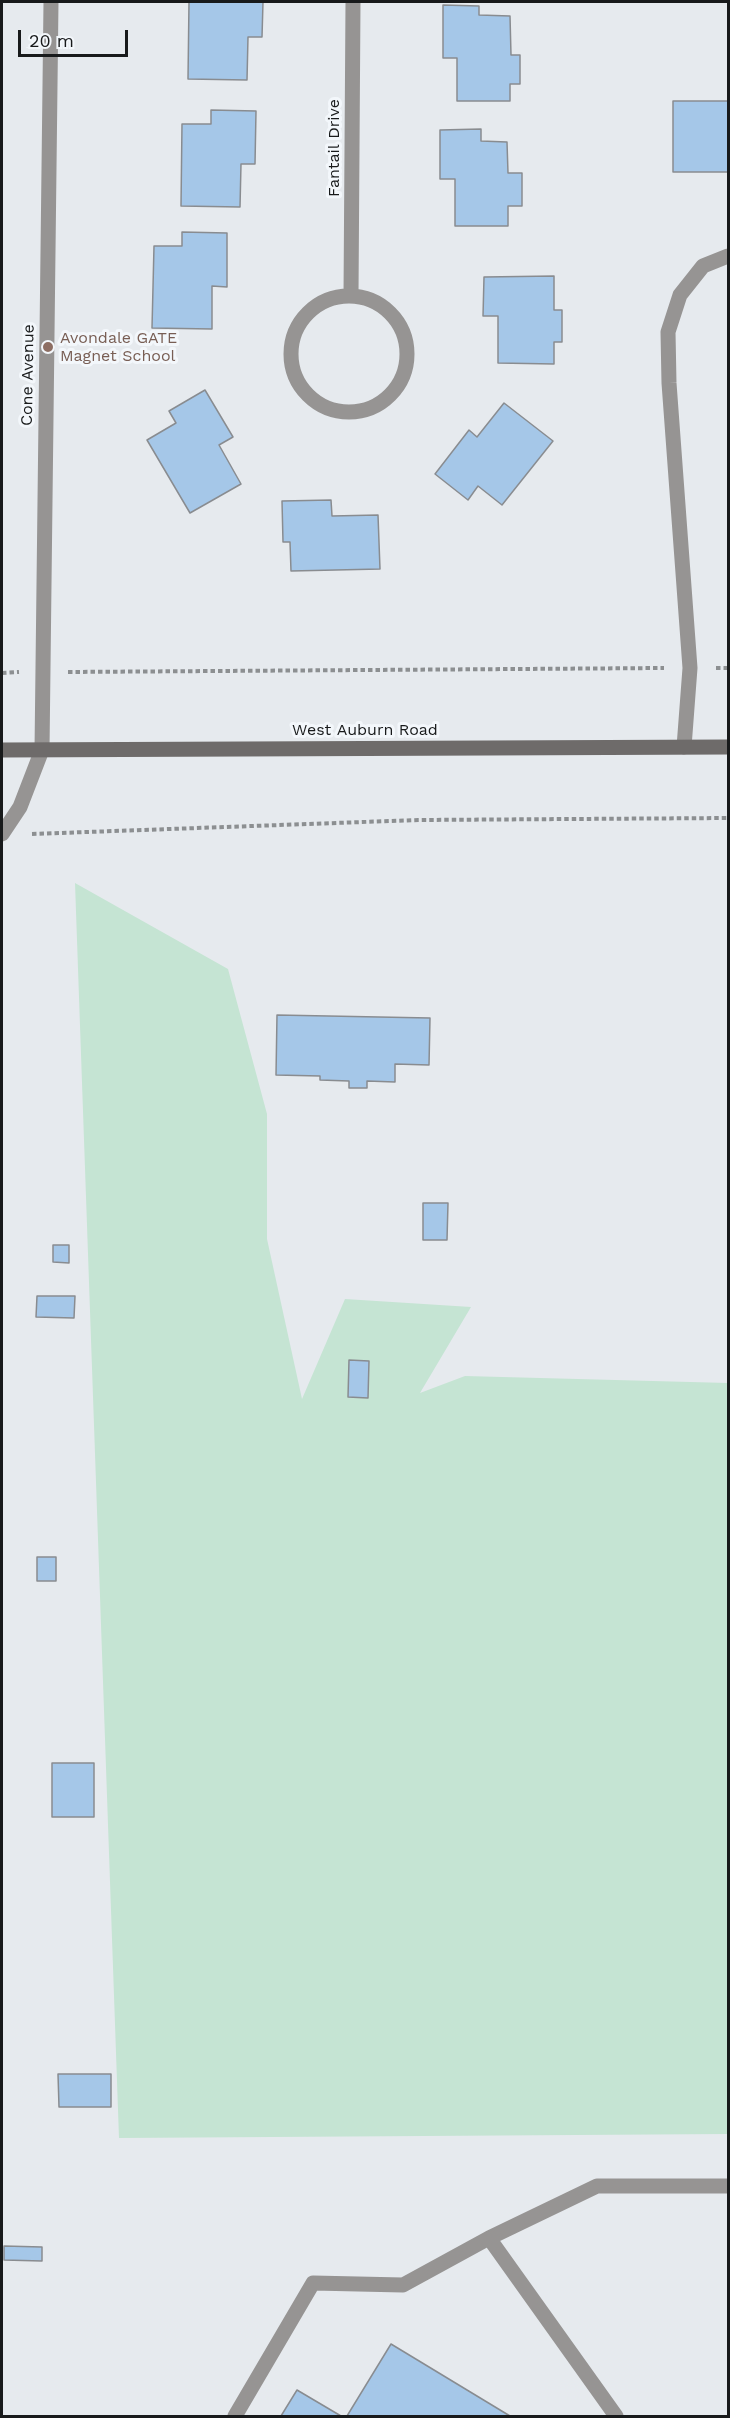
<!DOCTYPE html>
<html>
<head>
<meta charset="utf-8">
<style>
  body { margin:0 }
  #map { position:relative; width:730px; height:2418px; overflow:hidden; background:#e6eaee; font-family:"Work Sans",sans-serif }
  canvas { display:block }
  .frame { position:absolute; inset:0; border:3px solid #181a1b; pointer-events:none }
  .scale { position:absolute; left:18px; top:30px; width:110px; height:27px; box-sizing:border-box; border:3px solid #181a1b; border-top:0; padding-left:8px; font-size:18px; line-height:21px; white-space:nowrap; color:#181a1b; -webkit-text-stroke:4px #f3f7fb; paint-order:stroke }
</style>
</head>
<body>
<div id="map">
<canvas width="730" height="2418"></canvas>
<div class="frame"></div>
<div class="scale">20 m</div>
</div>
<script>
const ctx = document.querySelector('canvas').getContext('2d');
ctx.lineJoin = 'round';
function fillPath(path, color) {
  ctx.fillStyle = color;
  ctx.fill(path, 'evenodd');
}
function stroke(path, color, width, dash) {
  ctx.strokeStyle = color;
  ctx.lineWidth = width;
  ctx.lineCap = dash ? 'butt' : 'round';
  ctx.setLineDash(dash || []);
  ctx.stroke(path);
}
function drawText(font, color, halo, rows, align = 'center') {
  ctx.font = font + ' "Work Sans",sans-serif';
  ctx.lineWidth = 6;
  ctx.setLineDash([]);
  ctx.textBaseline = 'middle';
  ctx.strokeStyle = halo;
  ctx.fillStyle = color;
  for (const [text, x, y, turn = 0] of rows) {
    ctx.save();
    ctx.translate(x, y);
    ctx.rotate((+turn || 0) * Math.PI / 180);
    ctx.textAlign = isNaN(turn) ? turn : align;
    if (halo) ctx.strokeText(text, 0, 0);
    ctx.fillText(text, 0, 0);
    ctx.restore();
  }
}
const green = new Path2D(`
  M75,883L228,969L267,1114V1239L302,1399L345,1299L471,1307L420,1393L465,1376L728,1383V2134L119,2138Z`);
const building = new Path2D(`
  M189,2H263L262,37H248L247,80L188,79Z
  M443,5L479,6V15L510,16L511,55H520V84H510V101H457V58H443Z
  M673,101H728V172H673Z
  M211,110L256,111L255,164H241L240,207L181,206L182,124H211Z
  M481,129V141L507,142L508,173H522V206H508V226H455V179H440V130Z
  M182,232L227,233V287L212,286V329L152,328L154,246H182Z
  M554,276V310H562V342H554V364L498,363V316H483L484,277Z
  M205,390L233,437L219,445L241,484L190,513L147,440L176,423L169,411Z
  M504,403L553,441L502,505L478,486L468,500L435,474L469,430L477,437Z
  M331,500L332,516L378,515L380,569L291,571L290,542H283L282,501Z
  M277,1015L430,1018L429,1065L395,1064V1082L367,1081V1088H349V1081L320,1080V1076L276,1075Z
  M423,1203H448L447,1240H423Z
  M53,1245H69V1263L53,1262Z
  M37,1296H75L74,1318L36,1317Z
  M349,1360L369,1361L368,1398L348,1397Z
  M37,1557H56V1581H37Z
  M52,1763H94V1817H52Z
  M58,2074H111V2107H59Z
  M4,2246L42,2247V2261L4,2260Z
  M391,2344L510,2416H347Z
  M297,2390L341,2416H281Z`);
const path = new Path2D(`
  M716,668H728
  M68,672L664,668
  M2,673L19,672
  M32,834L418,820L728,818`);
const lane = new Path2D(`
  M684,747L690,668L669,383L668,332L680,295L703,266L728,256
  M2,834L20,807L42,750L51,2
  M489,2238L597,2186H728
  M235,2416L313,2283L403,2285L489,2238L616,2416`);
const street = new Path2D(`
  M351,295L353,2
  M291 354a58 58 0 1 1 116 0a58 58 0 1 1-116 0Z`);
const secondary = new Path2D(`
  M2,750L728,747`);
const markers = [
  [48,347,6,"#8d6e63"]
];
const streetNames = [
  ["Fantail Drive",334,148,-90],
  ["Cone Avenue",28,375,-89],
  ["West Auburn Road",365,730]
];
const educationNames = [
  ["Avondale GATE",60,338],
  ["Magnet School",60,356]
];
fillPath(green, '#c5e4d3');
fillPath(building, '#a5c7e8');
stroke(building, '#898c90', 1.5);
stroke(path, '#8c8f91', 4, [4.5, 3]);
stroke(lane, '#969493', 15);
stroke(street, '#969493', 15);
stroke(secondary, '#6e6b6a', 15);
for (const [x, y, r, color] of markers) {
  const dot = new Path2D();
  dot.arc(x, y, r, 0, 2 * Math.PI);
  ctx.fillStyle = color;
  ctx.fill(dot);
  stroke(dot, '#f3f7fb', 2);
}
drawText('16px', '#181a1b', '#f3f7fb', streetNames);
drawText('16px', '#785e54', '#f3f7fb', educationNames, 'left');
</script>
</body>
</html>
